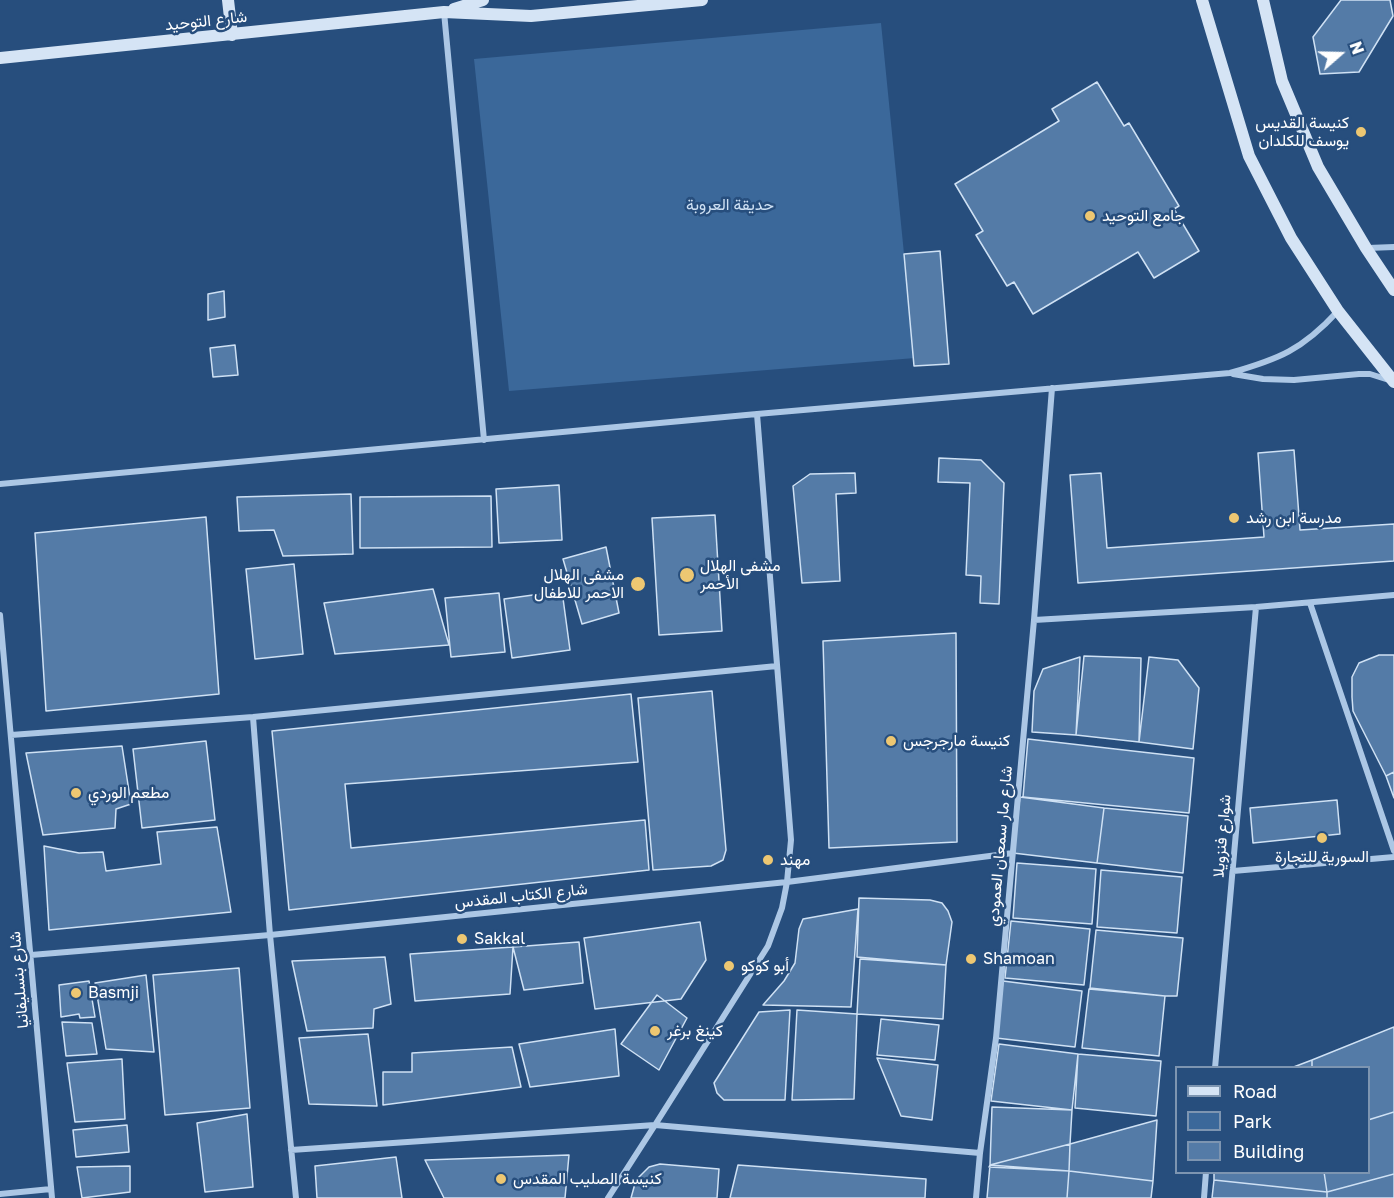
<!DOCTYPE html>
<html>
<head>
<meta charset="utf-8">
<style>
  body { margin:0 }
  #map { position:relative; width:1394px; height:1198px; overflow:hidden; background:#274e7d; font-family:"Golos Text",sans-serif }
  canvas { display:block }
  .legend { position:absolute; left:1175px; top:1066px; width:195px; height:108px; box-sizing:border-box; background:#274e7d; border:2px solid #7d95b1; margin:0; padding:8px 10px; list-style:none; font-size:18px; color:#fff }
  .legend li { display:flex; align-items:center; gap:12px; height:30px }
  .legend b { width:30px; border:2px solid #7d95b1 }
  .north { position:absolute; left:1310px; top:24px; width:60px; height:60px; -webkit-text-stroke:4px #274e7d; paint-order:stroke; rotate:70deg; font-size:16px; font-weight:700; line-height:24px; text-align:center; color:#fff }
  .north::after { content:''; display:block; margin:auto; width:21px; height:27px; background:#fff; clip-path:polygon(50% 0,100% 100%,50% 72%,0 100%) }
</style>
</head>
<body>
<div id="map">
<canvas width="1394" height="1198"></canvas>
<ul class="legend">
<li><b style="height:8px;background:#d5e4f5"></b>Road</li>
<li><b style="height:16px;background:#3b689a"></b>Park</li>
<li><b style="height:16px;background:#547ba7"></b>Building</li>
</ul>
<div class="north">N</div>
</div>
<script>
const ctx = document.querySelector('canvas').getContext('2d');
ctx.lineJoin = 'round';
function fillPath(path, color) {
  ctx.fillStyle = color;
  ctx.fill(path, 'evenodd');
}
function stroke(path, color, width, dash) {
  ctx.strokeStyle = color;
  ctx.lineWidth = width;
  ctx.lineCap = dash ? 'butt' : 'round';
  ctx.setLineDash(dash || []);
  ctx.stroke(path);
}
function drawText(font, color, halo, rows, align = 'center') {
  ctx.font = font + ' "Golos Text",Vazirmatn,sans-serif';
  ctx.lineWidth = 5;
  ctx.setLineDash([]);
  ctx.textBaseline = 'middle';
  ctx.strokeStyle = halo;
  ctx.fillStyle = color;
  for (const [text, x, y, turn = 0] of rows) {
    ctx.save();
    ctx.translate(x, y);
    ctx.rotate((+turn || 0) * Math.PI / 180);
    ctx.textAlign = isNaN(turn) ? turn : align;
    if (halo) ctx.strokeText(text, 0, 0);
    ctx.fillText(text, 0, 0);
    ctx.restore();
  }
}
const green = new Path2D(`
  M881,23L910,314L915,358L509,391L474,59Z`);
const building = new Path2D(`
  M1341,0H1390L1393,16L1359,72L1320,74L1313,37Z
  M1097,82L1124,126L1129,123L1179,206L1174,209L1199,251L1154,278L1138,252L1033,314L1014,282L1007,286L976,235L983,231L955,184L1059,121L1052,109Z
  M940,251L949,364L914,366L904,254Z
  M224,291L225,317L208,320V294Z
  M235,345L238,375L213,377L210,348Z
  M1294,450L1300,530L1394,524V561L1078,583L1070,475L1101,473L1107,548L1264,537L1258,453Z
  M939,458L981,460L1004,483L999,604L980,603L981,576L966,575L970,483L938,482Z
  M855,473L856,493L836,494L840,581L802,583L793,486L810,474Z
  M559,485L562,540L499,543L496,489Z
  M351,494L353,554L283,556L274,530L239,531L237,497Z
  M491,496L492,547L360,548V497Z
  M715,515L722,631L659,635L652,518Z
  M206,517L219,694L46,711L35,533Z
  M606,547L619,613L582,624L563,559Z
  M294,564L303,654L255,659L246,569Z
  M433,589L449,645L335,654L324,603Z
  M562,591L570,650L512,658L504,599Z
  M499,593L505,652L451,657L445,598Z
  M956,633L957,842L829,848L823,641Z
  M1379,655H1394V772L1386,776L1353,711L1352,697V677L1359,663Z
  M1084,656L1141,658L1139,742L1076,735Z
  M1080,657L1076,735L1032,732L1034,691L1043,669Z
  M1149,657L1178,660L1199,688L1193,749L1139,742Z
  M712,691L726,850L723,860L711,866L653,870L638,698Z
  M631,694L638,762L345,784L351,848L645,820L649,870L289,910L272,731Z
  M1028,739L1194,758L1189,813L1023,797Z
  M206,741L215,820L142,828L133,749Z
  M122,746L131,804L116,809L115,828L43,835L26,753Z
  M1394,772V798L1386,776Z
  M1020,797L1104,808L1097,863L1013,853Z
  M1337,800L1340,834L1253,843L1250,808Z
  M1104,808L1188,816L1183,873L1097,863Z
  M217,827L231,912L49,930L44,846L79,853L103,852L106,871L161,864L157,832Z
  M1017,863L1096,869L1092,924L1013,918Z
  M1101,870L1182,877L1177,933L1097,927Z
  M859,898L930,900L942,903L948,911L952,922L946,965L857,957Z
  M858,909L851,1007L763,1005L784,981L795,963L799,929L803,919Z
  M1011,921L1090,929L1084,985L1005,978Z
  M700,922L706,960L681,999L595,1009L584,938Z
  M1096,930L1183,938L1177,996H1165L1090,988Z
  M579,942L583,983L524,990L513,947Z
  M513,947L510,994L415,1001L410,954Z
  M385,957L391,1004L374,1009L373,1028L307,1031L292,961Z
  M860,959L946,965L943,1019L857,1014Z
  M239,968L250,1108L165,1115L153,975Z
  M146,975L154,1052L106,1049L95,983Z
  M89,981L95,1017L80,1018L79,1014L61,1017L59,985Z
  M1003,981L1082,991L1075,1047L996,1038Z
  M1089,989L1165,996L1159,1056L1082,1048Z
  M657,995L687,1018L659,1070L621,1044Z
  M790,1010L785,1100H724L717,1093L714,1083L759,1012Z
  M797,1010L857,1014L854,1099L792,1100Z
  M881,1019L939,1025L935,1060L877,1055Z
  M62,1022L92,1023L97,1054L66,1056Z
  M1394,1027V1112L1368,1120V1068H1312V1060Z
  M615,1029L619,1076L530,1087L519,1044Z
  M368,1034L377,1106L309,1104L299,1038Z
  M999,1044L1078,1054L1072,1110L991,1101Z
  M512,1047L521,1087L383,1105V1072H412V1053Z
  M1078,1054L1161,1061L1156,1116L1075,1108Z
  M877,1058L938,1065L932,1120L901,1116Z
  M122,1059L125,1119L75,1122L67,1063Z
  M1312,1060V1068H1291Z
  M992,1107L1072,1110L1070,1144L990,1165Z
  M1394,1112V1174L1327,1192L1324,1172H1368V1120Z
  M247,1114L253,1187L205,1192L197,1123Z
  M1157,1120L1153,1181L1069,1171L1070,1144Z
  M127,1125L129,1152L76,1157L73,1130Z
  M1070,1144L1069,1171L989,1167L990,1165Z
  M569,1155L565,1198H444L425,1160Z
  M396,1157L402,1198H317L315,1166Z
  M660,1164L719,1169L717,1198H631L636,1180L649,1167Z
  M738,1165L926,1179L925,1198H730Z
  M990,1165L1069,1171L1067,1198H987Z
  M130,1166V1192L82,1198L77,1167Z
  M1069,1171L1153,1181L1151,1198H1067Z
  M1214,1172H1324L1327,1192L1214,1180Z
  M1394,1174V1198H1327V1192Z
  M1214,1180L1327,1192V1198H1212Z`);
const minor = new Path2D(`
  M444,12L484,440
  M1368,248L1394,247
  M1233,374L1263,379L1294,380L1359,374H1370L1389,380
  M0,484L757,414L1230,373C1279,359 1302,350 1338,311
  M1310,603L1394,851
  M0,615L52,1198
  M1034,620L1256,607L1394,595
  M253,717L270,935L296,1198
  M11,735L253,717L777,666
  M1233,871L1394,857
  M31,955L270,935L787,882L1013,853
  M1215,1068L1256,607
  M291,1150L655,1125L980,1153
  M0,1194L51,1189
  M608,1198L655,1125L768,946L782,908L787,882L791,840L757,414
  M976,1198L980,1153L996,1038L1034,620L1052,388
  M1204,1198L1206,1172`);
const secondary = new Path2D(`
  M228,0L232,35
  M1202,0L1249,156L1291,238L1338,311L1394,382
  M1263,0L1282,81L1318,167L1366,248L1394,290
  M454,9L483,0
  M0,58L444,12L531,16L702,0`);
const markers = [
  [1361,132,6,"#edc772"],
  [1090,216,6,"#edc772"],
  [1234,518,6,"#edc772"],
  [687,575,8,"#edc772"],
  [638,584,8,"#edc772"],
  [891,741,6,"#edc772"],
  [76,793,6,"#edc772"],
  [1322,838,6,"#edc772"],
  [768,860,6,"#edc772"],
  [462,939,6,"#edc772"],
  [971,959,6,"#edc772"],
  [729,966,6,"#edc772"],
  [76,993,6,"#edc772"],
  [655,1031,6,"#edc772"],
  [501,1179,6,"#edc772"]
];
const streetNames = [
  ["شارع التوحيد",206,21,-6],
  ["شوارع فنزويلا",1222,836,-85],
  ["شارع مار سمعان العمودي",1000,846,-85],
  ["شارع الكتاب المقدس",521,896,-6],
  ["شارع بنسليفانيا",19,980,-95]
];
const poiNames = [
  ["كنيسة القديس",1349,123,"right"],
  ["يوسف للكلدان",1349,141,"right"],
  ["جامع التوحيد",1102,216],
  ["مدرسة ابن رشد",1246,518],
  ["مشفى الهلال",700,566],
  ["الأحمر",700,584],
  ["مشفى الهلال",624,575,"right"],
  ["الاحمر للاطفال",624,593,"right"],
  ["كنيسة مارجرجس",903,741],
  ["مطعم الوردي",88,793],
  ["السورية للتجارة",1322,857,"center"],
  ["مهند",780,860],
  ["Sakkal",474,939],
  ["Shamoan",983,959],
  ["أبو كوكو",741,966],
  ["Basmji",88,993],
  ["كينغ برغر",667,1031],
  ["كنيسة الصليب المقدس",513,1179]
];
const parkNames = [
  ["حديقة العروبة",730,205]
];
fillPath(green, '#3b689a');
fillPath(building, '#547ba7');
stroke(building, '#cfe1f4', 1.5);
stroke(minor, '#acc7e5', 6);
stroke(secondary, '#d5e4f5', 12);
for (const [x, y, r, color] of markers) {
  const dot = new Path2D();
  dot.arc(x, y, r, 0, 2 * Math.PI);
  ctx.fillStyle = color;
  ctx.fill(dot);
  stroke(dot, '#274e7d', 2);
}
drawText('16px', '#fff', '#274e7d', streetNames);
drawText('16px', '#fff', '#274e7d', poiNames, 'left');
drawText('16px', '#cfe1f4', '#274e7d', parkNames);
</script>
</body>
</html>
